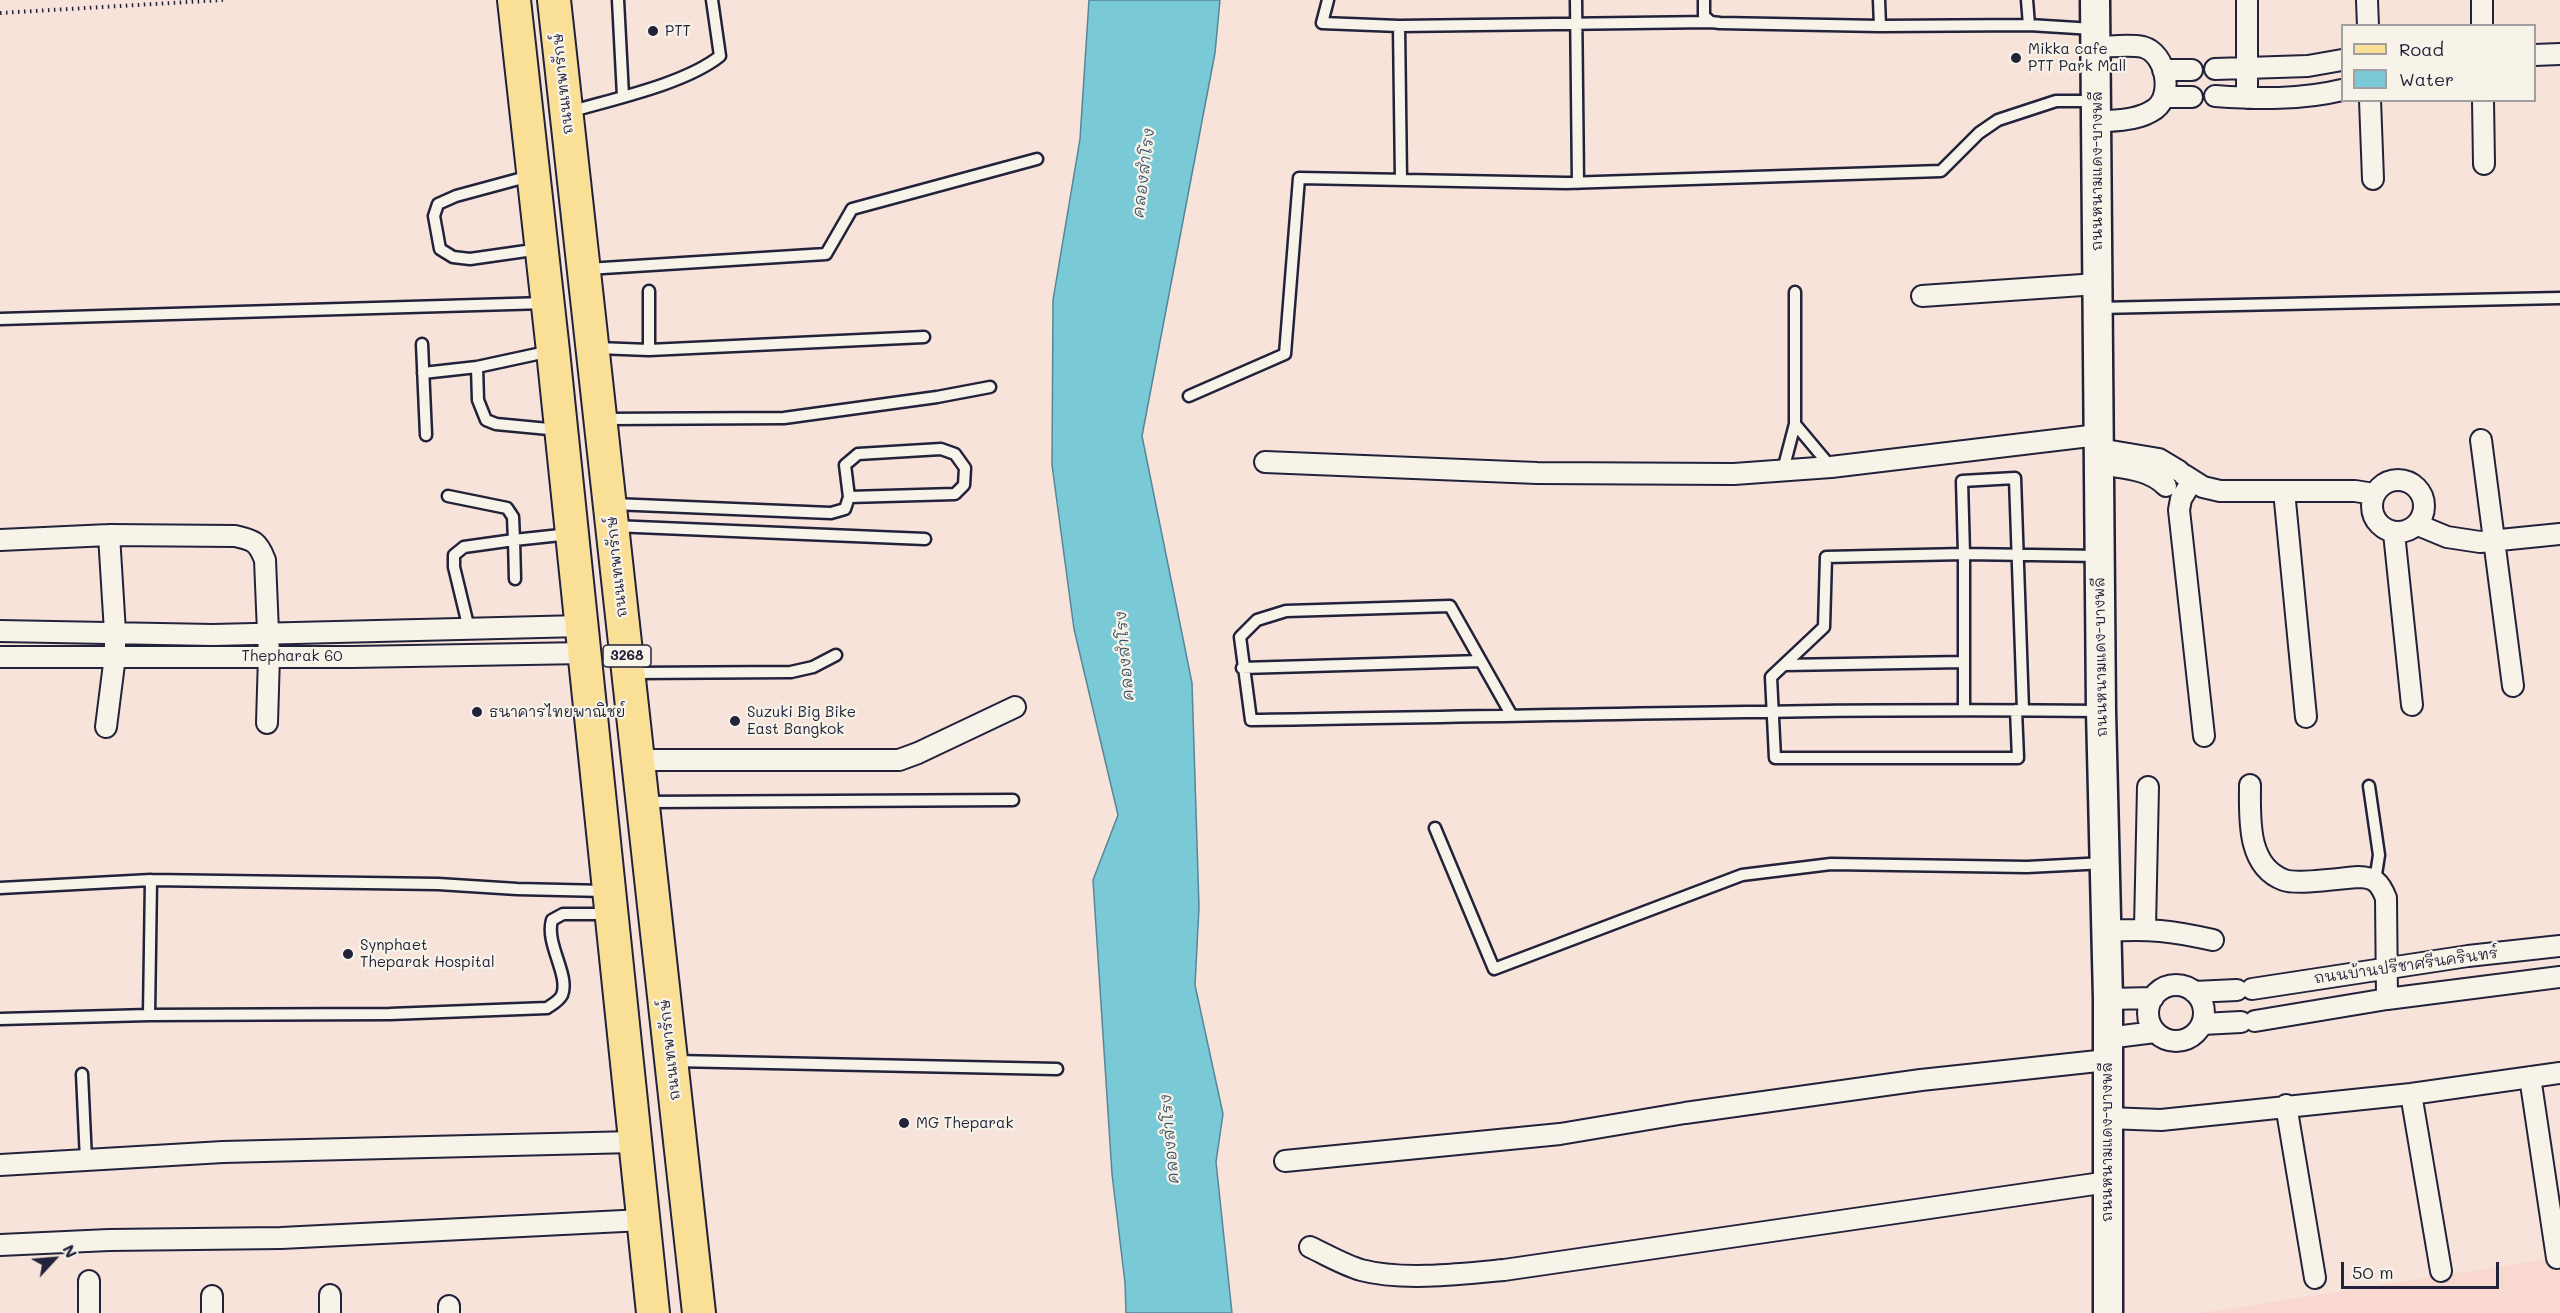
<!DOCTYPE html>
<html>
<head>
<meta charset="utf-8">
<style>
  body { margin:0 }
  #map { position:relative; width:2560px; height:1313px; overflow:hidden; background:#f8e3da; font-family:Mali,sans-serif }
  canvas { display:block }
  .legend { position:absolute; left:2341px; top:24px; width:195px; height:78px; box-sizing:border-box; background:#f7f3e8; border:2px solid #a29fa3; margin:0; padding:8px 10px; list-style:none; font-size:18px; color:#22223b }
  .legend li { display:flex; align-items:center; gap:12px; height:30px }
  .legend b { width:30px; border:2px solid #a29fa3 }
  .north { position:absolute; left:24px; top:1229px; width:60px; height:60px; -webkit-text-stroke:4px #f7f3e8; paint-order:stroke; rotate:64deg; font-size:16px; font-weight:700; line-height:24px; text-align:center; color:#22223b }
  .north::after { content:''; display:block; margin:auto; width:21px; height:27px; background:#22223b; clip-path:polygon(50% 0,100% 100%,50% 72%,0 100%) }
  .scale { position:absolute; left:2341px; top:1262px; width:158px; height:27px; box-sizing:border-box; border:3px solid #22223b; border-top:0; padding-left:8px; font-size:18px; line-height:21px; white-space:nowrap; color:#22223b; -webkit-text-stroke:4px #f7f3e8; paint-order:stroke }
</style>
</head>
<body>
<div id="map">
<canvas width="2560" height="1313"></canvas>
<ul class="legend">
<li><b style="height:8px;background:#fadf96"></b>Road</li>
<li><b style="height:16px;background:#7ac9d6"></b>Water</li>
</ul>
<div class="north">N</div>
<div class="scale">50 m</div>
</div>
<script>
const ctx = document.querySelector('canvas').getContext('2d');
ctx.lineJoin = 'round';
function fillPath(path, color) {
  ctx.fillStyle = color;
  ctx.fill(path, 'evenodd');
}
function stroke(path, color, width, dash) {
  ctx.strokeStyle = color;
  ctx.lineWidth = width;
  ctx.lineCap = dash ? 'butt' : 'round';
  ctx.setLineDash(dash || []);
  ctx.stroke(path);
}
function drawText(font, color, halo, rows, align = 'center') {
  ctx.font = font + ' Mali,"Playpen Sans Thai",sans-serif';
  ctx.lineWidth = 4.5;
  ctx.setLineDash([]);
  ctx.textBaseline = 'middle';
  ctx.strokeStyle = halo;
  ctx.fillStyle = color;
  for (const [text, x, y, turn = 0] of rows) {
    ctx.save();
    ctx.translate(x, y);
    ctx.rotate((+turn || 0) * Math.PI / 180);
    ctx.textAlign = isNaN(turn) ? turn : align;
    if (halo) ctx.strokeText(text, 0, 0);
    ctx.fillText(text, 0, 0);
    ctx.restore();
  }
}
const built = new Path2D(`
  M2560,1257V1313H2200L2253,1305Z`);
const water = new Path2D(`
  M1089,0H1220L1215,53L1142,436L1192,683L1199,907L1195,985L1223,1114L1216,1162L1232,1313H1126L1125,1283L1112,1174L1093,880L1118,815L1074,629L1052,465L1053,300L1080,139Z`);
const path = new Path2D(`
  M0,13L223,0`);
const service = new Path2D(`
  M618,0L623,96
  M1328,0L1322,23L1399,26L1401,180
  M1576,0L1578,183
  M1704,0V16L1711,22L1720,23L1880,26
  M1879,0L1880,26L2029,25
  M2027,0L2029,25L2093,29
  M1399,26L1711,22
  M569,112C613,99 685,84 720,56L712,0
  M530,176L456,196L438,204L434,216L440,249L453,257L470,259L540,249
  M587,269L826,254L852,209L1037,159
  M2098,308L2560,298
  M0,319L545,303
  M422,344L426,435
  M597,348L649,350V291
  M649,350L924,337
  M551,351L477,367L478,400L486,420L496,424L559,430
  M423,373L477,367
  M1189,396L1285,354L1299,178L1566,183L1941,171L1979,133L1998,120L2056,101H2096
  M604,419L784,418L937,397L990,387
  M1795,424L1831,467
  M1783,470L1795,424V292
  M448,496L507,508L513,517L514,540L570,534
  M613,504L831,513L845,509L849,497L845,465L858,454L941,449L955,454L965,468L964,485L955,494L849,497
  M613,526L925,539
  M469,629L454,567V555L464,547L514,540L515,579
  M1784,665L1964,662
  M1242,668L1481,661
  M632,673L791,672L813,667L836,655
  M1964,709V554L1962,481L2015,478L2023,710
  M2016,710L2018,758H1775L1771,677L1824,627L1826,557L1964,554L2100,556
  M1512,716L1450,606L1286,611L1257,620L1240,637L1251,720C1534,716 1817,708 2101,711
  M2369,786L2379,855L2375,881
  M646,802L1013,800
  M1435,828L1494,969L1742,875L1831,864L2027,867L2105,863
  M0,888L151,880L438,884L517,889L605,891
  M149,1015L151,880
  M0,1019L149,1015L390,1014L547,1008C553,1004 559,1001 562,995C570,975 545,944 552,920L563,914H608
  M675,1061L1057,1069
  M82,1074L86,1160`);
const minor = new Path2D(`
  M2367,0L2368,26
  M2482,0V26
  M2096,47C2110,47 2128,44 2143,47C2166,53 2174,95 2155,109C2138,121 2116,120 2096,122
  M2534,55L2560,54
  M2215,69L2308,66L2342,60
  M2163,70H2192
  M2215,96C2258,99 2301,100 2342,90
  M2164,97H2192
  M2247,98V0
  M2370,100L2373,179
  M2483,100L2484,164
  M1922,296L2097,284
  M2481,440L2513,686
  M2099,449L2159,459L2179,471
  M1265,462L1537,473L1734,474L1831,467L2098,435
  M2099,464C2121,468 2149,468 2166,486
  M2184,475L2203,487L2220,491H2355L2374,494
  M2372 506a26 26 0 1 1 52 0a26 26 0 1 1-52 0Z
  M2192,481L2181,499L2179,510L2204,736
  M2284,491L2306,717
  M2418,525L2447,537L2480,542L2560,534
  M2394,533L2412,705
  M0,540L109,535L235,536C254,540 258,542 265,560L269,656L267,723
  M0,631L213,635L582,626
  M0,657H352L585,653
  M106,727L115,656V632L109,535
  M638,760H899L918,753L1015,707
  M2250,785C2250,816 2246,866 2284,880C2297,885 2342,878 2358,877C2375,877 2380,883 2386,898L2387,999
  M2145,928L2148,787
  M2107,931C2149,928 2172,931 2213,940
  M2148 1013a28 28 0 1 1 56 0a28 28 0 1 1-56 0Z
  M2252,989L2468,956L2560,946
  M2194,992L2237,990
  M2108,999L2153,998
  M2255,1021L2387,999L2560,977
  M2202,1024L2241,1022
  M2107,1038L2155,1032
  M2530,1077L2557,1258
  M2411,1094L2441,1271
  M2286,1105L2315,1278
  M2107,1118L2161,1120L2411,1094L2560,1073
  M1285,1161L1560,1134L1685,1113L1921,1080L2107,1060
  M0,1165L223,1152L634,1142
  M0,1245L109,1240L281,1238L643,1220
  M1310,1247C1327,1255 1344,1265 1361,1270C1402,1281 1462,1274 1504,1270L2108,1182
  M212,1296V1313
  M89,1313V1281
  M330,1313V1295
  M449,1313V1306`);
const secondary = new Path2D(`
  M2095,0L2101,711L2108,999V1313`);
const primary = new Path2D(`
  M514,0L553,351L653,1313
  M554,0L699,1313`);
const markers = [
  [653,31,6,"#22223b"],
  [2016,58,6,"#22223b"],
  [477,712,6,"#22223b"],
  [735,721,6,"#22223b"],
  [348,954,6,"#22223b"],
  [904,1123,6,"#22223b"]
];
const shields = [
  [627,656,48]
];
const shieldNames = [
  ["3268",627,656]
];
const poiNames = [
  ["PTT",665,31],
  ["Mikka cafe",2028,49],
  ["PTT Park Mall",2028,66],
  ["ธนาคารไทยพาณิชย์",489,712],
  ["Suzuki Big Bike",747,712],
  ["East Bangkok",747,729],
  ["Synphaet",360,945],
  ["Theparak Hospital",360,962],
  ["MG Theparak",916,1123]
];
const streetNames = [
  ["ถนนเทพารักษ์",563,84,-96],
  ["ถนนหนามแดง-บางพลี",2097,171,-90],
  ["ถนนเทพารักษ์",617,567,-96],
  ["Thepharak 60",292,656],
  ["ถนนหนามแดง-บางพลี",2101,657,-91],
  ["ถนนบ้านปรีชาศรีนครินทร์",2406,966,-8],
  ["ถนนเทพารักษ์",670,1050,-96],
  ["ถนนหนามแดง-บางพลี",2107,1142,-90]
];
const waterNames = [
  ["คลองสำโรง",1144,173,-83],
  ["คลองสำโรง",1125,656,-95],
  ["คลองสำโรง",1170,1139,-95]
];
fillPath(built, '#f9d8d0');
fillPath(water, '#7ac9d6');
stroke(water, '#578698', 1.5);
stroke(service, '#22223b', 15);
stroke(minor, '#22223b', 24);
stroke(secondary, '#22223b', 33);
stroke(primary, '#22223b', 36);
stroke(path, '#22223b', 4, [1.5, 4.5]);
stroke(service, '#f7f3e8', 10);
stroke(minor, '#f7f3e8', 20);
stroke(secondary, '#f7f3e8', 28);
stroke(primary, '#fadf96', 32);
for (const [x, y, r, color] of markers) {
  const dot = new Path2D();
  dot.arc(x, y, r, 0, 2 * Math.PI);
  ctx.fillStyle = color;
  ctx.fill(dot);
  stroke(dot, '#f7f3e8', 2);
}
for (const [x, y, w] of shields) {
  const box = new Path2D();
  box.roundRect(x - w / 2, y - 11, w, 22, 4.5);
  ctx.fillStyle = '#f7f3e8';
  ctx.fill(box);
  stroke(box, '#22223b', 1.5);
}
drawText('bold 14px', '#22223b', null, shieldNames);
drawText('15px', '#22223b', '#f7f3e8', poiNames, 'left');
drawText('15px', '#22223b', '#f7f3e8', streetNames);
drawText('italic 16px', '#3c546a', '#f7f3e8', waterNames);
</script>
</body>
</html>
